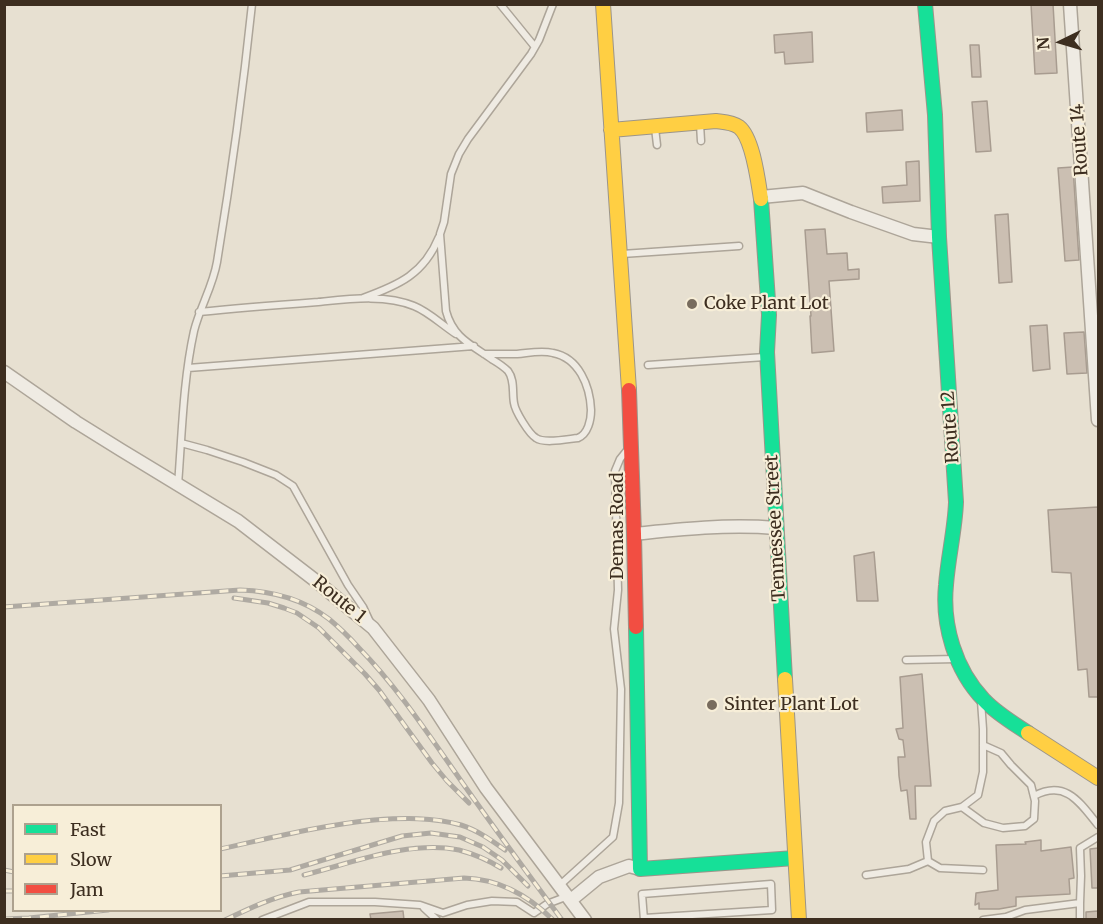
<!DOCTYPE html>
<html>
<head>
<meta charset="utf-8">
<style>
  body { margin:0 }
  #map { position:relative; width:1103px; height:924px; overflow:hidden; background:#e7e0d1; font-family:Merriweather,serif }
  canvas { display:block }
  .frame { position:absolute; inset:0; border:6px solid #3d2e20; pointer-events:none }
  .legend { position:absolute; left:12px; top:804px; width:210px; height:108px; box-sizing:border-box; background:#f7eed8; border:2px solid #ada18e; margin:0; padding:8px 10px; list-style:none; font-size:18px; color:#3d2e20 }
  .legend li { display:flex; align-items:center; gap:12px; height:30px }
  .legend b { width:30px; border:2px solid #ada18e }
  .north { position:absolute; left:1031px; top:12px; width:60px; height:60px; -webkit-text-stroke:4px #f7eed8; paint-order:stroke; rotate:265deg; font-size:16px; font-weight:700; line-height:24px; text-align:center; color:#3d2e20 }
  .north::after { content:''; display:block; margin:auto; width:21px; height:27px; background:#3d2e20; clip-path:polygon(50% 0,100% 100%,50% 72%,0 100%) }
</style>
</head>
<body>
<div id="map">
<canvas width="1103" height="924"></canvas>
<div class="frame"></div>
<ul class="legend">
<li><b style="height:8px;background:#16e098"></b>Fast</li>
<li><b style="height:8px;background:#ffcf43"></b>Slow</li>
<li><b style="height:8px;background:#f24e42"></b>Jam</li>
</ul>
<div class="north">N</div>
</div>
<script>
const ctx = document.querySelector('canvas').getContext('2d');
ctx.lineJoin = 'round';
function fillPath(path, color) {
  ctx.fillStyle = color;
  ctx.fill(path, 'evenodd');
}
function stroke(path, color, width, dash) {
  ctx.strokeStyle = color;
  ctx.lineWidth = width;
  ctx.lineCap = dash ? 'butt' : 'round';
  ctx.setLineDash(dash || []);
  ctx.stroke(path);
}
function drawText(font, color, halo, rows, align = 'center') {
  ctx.font = font + ' Merriweather,serif';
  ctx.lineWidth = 4.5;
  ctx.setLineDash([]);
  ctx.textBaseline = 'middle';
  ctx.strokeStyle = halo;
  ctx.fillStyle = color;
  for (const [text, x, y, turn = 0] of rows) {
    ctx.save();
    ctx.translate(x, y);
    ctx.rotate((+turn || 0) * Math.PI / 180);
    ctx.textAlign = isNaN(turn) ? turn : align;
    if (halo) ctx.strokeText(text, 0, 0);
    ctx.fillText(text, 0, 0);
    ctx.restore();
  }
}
const building = new Path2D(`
  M1031,4H1053L1057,73L1035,74Z
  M812,32L813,62L785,64L784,52L775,53L774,35Z
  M970,45H979L981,77H972Z
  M987,101L991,151L976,152L972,102Z
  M902,110L903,130L867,132L866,113Z
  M919,161L920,201L883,203L882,187L907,185L906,162Z
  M1073,167L1079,260L1065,261L1058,168Z
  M1008,214L1012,282L999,283L995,215Z
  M825,229L827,254L847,253L848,270L859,269V279L829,281L834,351L812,353L810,316H811L805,230Z
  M1047,325L1050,369L1033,371L1030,326Z
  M1084,332L1087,373L1067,374L1064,333Z
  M1098,507V697H1089L1087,669L1078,670L1071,573L1052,572L1048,510Z
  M874,552L878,601H857L854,556Z
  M922,674L931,786H915L916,819H910L907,790L901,791L899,776L898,757H905L903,740L899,739L896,729L903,728L900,677Z
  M1041,840V851L1071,847L1074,878L1069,879L1070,894L1016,897V906L999,909H979V903L975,905L976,893L998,890L996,845L1026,844L1025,842Z
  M1098,848V888H1092L1090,849Z
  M403,911L404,920H371L370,914Z
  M1098,911V920H1086V912Z`);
const lane = new Path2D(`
  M500,4L535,47
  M700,124L701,141
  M655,128L657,145
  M622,254L739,246
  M363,298C399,285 424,274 439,237
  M199,312C239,308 278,305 318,302C348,299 386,294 414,306C429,312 442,325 456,334
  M484,354C495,354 506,354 517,354C529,353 541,350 553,353C579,358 590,386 591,410C591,420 588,434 578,438C568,439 544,444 536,438C529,434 515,411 514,403C512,393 515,380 508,371C504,367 498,363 493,360C472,345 453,338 446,311L440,234L444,222L451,174L459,154L468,139L531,54L539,40L553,4
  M648,365L765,357
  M188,368L474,346
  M181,443L207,450L243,462L276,475L293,486L348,585L363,607L370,622
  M178,485C182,434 183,381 194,331C200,307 213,286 217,262C231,177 243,90 252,4
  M906,660L957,659
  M981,701L983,729V772L978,795L962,807L945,811L934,821L926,842L928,861L940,868L983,870
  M1034,796C1066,779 1080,803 1098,825
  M962,807L984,823L1003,828L1025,826L1034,819L1035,801L1031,785L1011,765L1001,753L983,745
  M866,875L909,869L928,861
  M560,885L613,837L619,803L621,689L614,629L618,590L615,471L620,459L628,449
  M1080,903L1081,876L1080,848L1098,837
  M424,908L437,920
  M644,918L772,910L771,884L642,894L644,920
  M262,920L309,902H375L420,905L443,913L467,905L492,901L517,902L534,913L547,904L568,896
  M983,920L1006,917L1025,910L1080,903V920`);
const street = new Path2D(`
  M1070,4L1098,420
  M761,197L803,193L851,212L913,234L939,237
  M4,372L76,422L121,450L238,521L316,581L373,628L429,700L486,788L585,920
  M634,534C681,529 728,524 776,528
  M571,900L599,877L629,866L640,869`);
const fast = new Path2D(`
  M925,4L935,115L939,237L956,502C955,530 948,557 946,585C942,625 955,670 984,700C996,713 1013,723 1028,733
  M761,199L769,315L767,352L785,679
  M636,627L640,869L795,858`);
const slow = new Path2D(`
  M603,4L629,390
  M611,130L716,121C724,122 732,122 739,127C753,138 758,181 761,199
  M785,679L799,920
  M1028,733L1098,778`);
const jam = new Path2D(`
  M629,390L634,534L636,627`);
const rail = new Path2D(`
  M234,598L268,603L284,608L297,613L319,628L365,674L379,690L432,763L447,781L469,803
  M4,607L240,590C273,591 303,599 329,619C340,628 350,638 359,648C397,687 426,731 457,775C491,824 526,871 562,920
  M220,849C271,838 322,825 374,820C403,818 433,817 461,825C477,830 491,840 505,850
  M4,870L14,872
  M304,875C352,863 409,840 459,850C474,854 488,860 501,868
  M220,876L290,870L402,836L431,833L460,837L483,847L502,860L528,886
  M4,891H14
  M4,919L29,918L108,910
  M225,920C250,908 273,897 299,892L464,878C499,879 529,896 553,920`);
const markers = [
  [692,304,6,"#786c5e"],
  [712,705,6,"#786c5e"]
];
const streetNames = [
  ["Route 14",1080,140,-94],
  ["Route 12",951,427,-94],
  ["Demas Road",618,526,-90],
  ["Tennessee Street",776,528,-93],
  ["Route 1",339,600,39]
];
const poiNames = [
  ["Coke Plant Lot",704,304],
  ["Sinter Plant Lot",724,705]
];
fillPath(building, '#cbbfb2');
stroke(building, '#a89c90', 1.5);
stroke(lane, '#ada599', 9);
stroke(street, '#ada599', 15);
stroke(fast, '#9c958a', 16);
stroke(slow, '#9c958a', 16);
stroke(jam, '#9c958a', 16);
stroke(lane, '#efebe3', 6);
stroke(street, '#efebe3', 12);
stroke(fast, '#16e098', 14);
stroke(slow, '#ffcf43', 14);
stroke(jam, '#f24e42', 14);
stroke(rail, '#afaaa2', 5);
stroke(rail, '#f7eed8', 3, [9]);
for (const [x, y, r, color] of markers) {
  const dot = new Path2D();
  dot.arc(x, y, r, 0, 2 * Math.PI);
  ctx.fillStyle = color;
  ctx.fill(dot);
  stroke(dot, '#f7eed8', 2);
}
drawText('18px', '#3d2e20', '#f7eed8', streetNames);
drawText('18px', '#3d2e20', '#f7eed8', poiNames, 'left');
</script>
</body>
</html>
